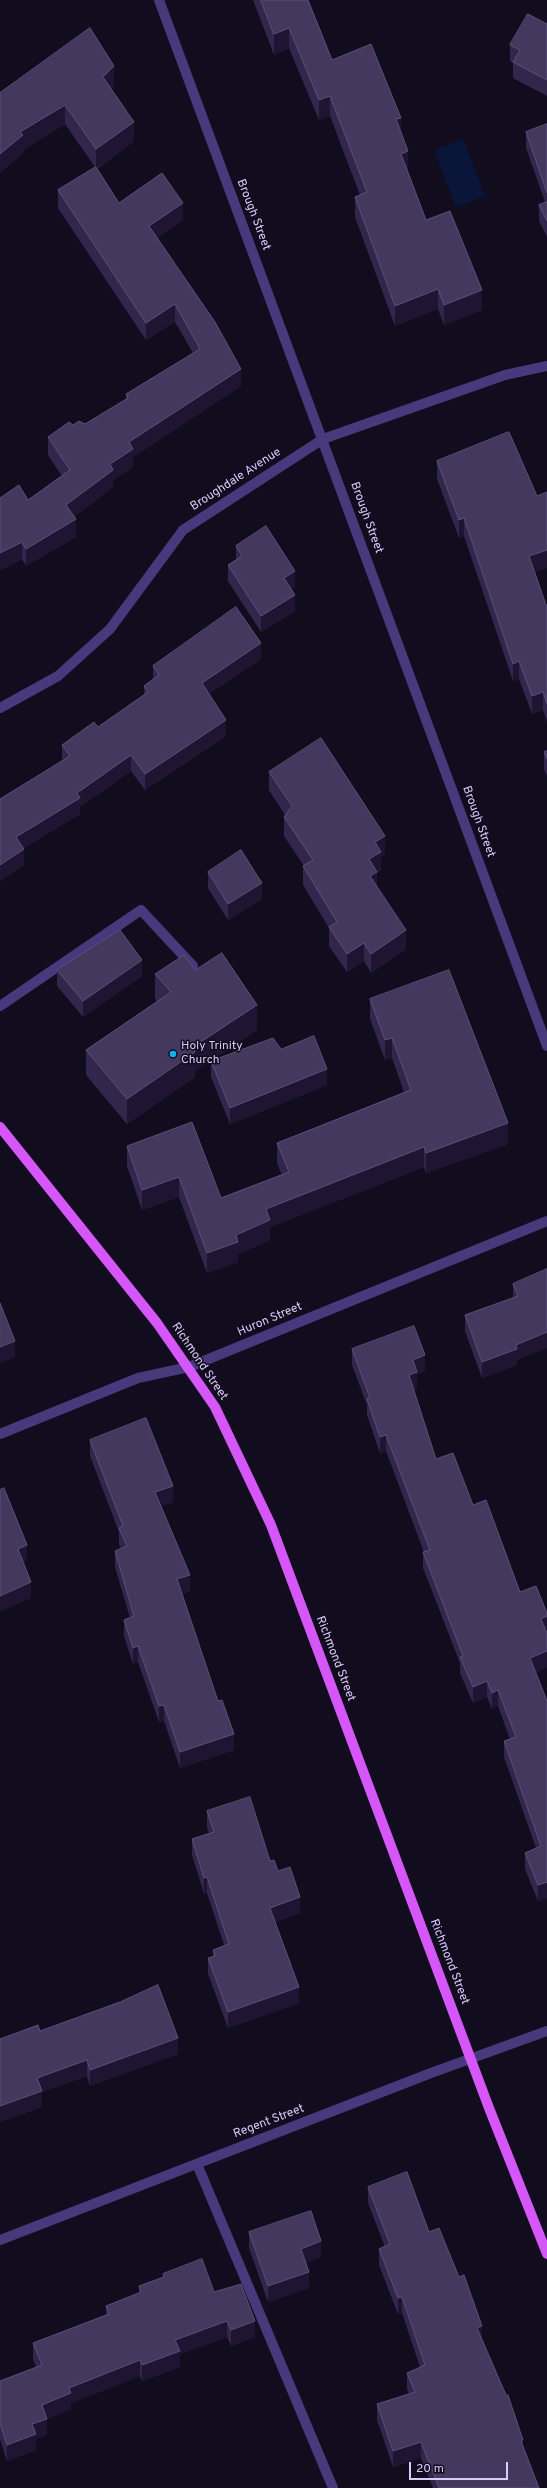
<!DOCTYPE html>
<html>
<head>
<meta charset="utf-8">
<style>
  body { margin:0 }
  #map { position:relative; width:547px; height:2488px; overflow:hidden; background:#120d1e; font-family:Overpass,sans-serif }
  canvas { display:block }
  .scale { position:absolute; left:409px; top:2462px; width:99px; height:18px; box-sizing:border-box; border:2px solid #d9ccfd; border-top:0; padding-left:5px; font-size:12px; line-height:14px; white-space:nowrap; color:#d9ccfd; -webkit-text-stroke:3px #120d1e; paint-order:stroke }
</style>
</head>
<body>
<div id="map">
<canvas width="547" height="2488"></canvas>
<div class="scale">20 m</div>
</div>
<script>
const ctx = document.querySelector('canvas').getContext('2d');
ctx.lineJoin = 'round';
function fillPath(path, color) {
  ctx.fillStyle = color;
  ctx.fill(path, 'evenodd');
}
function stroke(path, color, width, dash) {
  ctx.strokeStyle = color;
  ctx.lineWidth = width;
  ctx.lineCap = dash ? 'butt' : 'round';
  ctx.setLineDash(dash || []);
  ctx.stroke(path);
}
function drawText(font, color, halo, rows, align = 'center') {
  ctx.font = font + ' Overpass,sans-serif';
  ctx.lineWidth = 3;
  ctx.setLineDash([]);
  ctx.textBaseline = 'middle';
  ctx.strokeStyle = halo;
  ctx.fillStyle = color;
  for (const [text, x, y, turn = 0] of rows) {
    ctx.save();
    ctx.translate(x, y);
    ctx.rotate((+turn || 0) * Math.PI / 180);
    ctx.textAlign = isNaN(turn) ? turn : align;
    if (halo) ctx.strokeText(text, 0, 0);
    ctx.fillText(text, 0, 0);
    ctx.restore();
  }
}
const water = new Path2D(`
  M463,139L485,196L456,207L434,150Z`);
const minor = new Path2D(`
  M159,0L547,1046
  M0,708L58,676L110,629L183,530L323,439L505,375L547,366
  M0,1006L141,910L193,966
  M0,1434L138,1378L189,1367L547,1221
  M197,2164L333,2488
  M0,2240L431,2073L547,2031`);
const major = new Path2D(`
  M0,1127L157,1323L215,1407L271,1525L489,2108L547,2254`);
const wall = new Path2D(`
  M253,0H308L332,60L401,131L408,171V172L426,220L482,310L444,325L438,309L395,326L355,217V197L360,195L330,116L319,120L289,48L274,55Z
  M547,24V96L513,78V63L510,61V45Z
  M114,85L111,89L134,141L97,169L119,203L183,220L157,238L241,386L133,457V467L113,480V487L74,517L76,537L26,566L22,559L0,570V498L28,500L62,476L48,455V437L73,425L85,424L126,399V394L193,353L175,322L146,340L58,208V190L95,167L65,124L23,150V154L0,93Z
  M547,124V237L539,221V205L545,202L526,148V132Z
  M437,461L535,572L546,605H547V722L543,710L532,714L519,679L513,681L464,536L459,538L437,479Z
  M236,546L295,587L291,589L295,611L261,632L228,581V565L236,560Z
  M261,659L209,694L226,736L145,790L131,771L80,807V814L24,848V865L0,881L62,760V745L98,727L144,695V686L153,679V666Z
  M547,751V777L544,769V752Z
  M269,772L385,854L381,857V870L377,873V887L406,949L371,973L364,961L347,972L329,946V928L303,885V866H304L284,836V817L285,815L269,790Z
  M208,872L262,899L228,920L208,888Z
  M57,970L142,976L83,1017L57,986Z
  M195,970L257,1030L195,1071V1077L127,1124L86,1075V1050L157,1002L155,999V974Z
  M370,999L508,1144L426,1173L424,1167L270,1227V1240L238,1254V1262L207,1273L179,1197L142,1210L127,1166V1146L221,1198L282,1175L277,1163V1143L404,1092L392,1058L385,1060L370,1019Z
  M281,1049L327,1085L230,1124L211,1077V1061Z
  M547,1269L517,1360V1365L482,1378L465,1331V1315L513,1298V1284Z
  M352,1349L425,1371L417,1374V1388L413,1390L436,1459L473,1505L547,1667L536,1672L547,1701V1899V1898L538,1901L525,1869V1853L536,1848L504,1757V1741L510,1739L498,1706L492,1709L487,1697L473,1703L460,1673V1663L423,1568V1552H424L386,1451L380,1453L367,1415V1405L352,1365Z
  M90,1440L173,1502L161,1506L190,1591L182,1594L234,1750L180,1768L164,1721L159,1722L138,1662L133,1664L124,1636V1620L130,1618L115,1567V1551L121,1549L119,1544V1532L90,1456Z
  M207,1811L270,1861L278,1871L300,1913L275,1922L299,2003L228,2028L208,1974V1958L213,1956V1950L224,1945L207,1893L204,1894L192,1855V1839L209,1833L207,1827Z
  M40,2031L178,2054L90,2086L87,2076L42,2092V2107L0,2122V2039Z
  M368,2187L429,2232L482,2340L539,2488H433L421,2458L393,2467L377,2420V2404L409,2394L407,2389V2373L420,2367L402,2313L398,2314L379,2265V2249L385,2247L368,2203Z
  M249,2232L321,2257L305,2263L309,2288L268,2302L249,2248Z
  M163,2274L214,2292L255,2337L231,2346L227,2337L180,2354V2367L142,2381L140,2376L71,2403V2409L47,2419V2435L36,2439V2450L7,2461L0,2439V2381L36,2367L33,2359V2343L106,2315V2306L139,2293V2286L163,2277Z`);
const shadedWall = new Path2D(`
  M289,28V48L274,55V34Z
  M114,66V85L103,96V77Z
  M330,96V116L319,120V100Z
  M65,105V124L23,150V154L0,173V154L20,132Z
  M401,118V138L396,119Z
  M134,122V141L96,169V149Z
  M408,151V171L401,174V154Z
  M183,203V220L149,244V226Z
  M438,289V309L395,326V306Z
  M482,290V310L444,325V305Z
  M175,304V322L146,340V323Z
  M241,369V386L133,457V467L113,480V487L66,523V505L110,464L129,442Z
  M464,518V536L459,538V520Z
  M76,519V537L26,566V549Z
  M22,542V559L0,570V553Z
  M547,550V568L529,574V556Z
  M295,571V587L284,594V578Z
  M295,595V611L261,632V616Z
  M261,643V659L202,699V683Z
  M519,661V679L513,681V664Z
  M543,692V710L532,714V696Z
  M226,720V736L145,790V774Z
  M131,755V771L80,807V814L16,853V837L77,793Z
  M385,836V854L381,857V870L377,873V890L369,877V859L375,842Z
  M24,849V865L0,881V865Z
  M262,883V899L228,920V904Z
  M406,930V949L371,973V954Z
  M364,943V961L347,972V954Z
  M142,960V976L83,1017V1001Z
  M257,1005V1030L195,1071V1077L127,1124V1099L193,1047Z
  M392,1038V1058L385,1060V1040Z
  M327,1069V1085L230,1124V1108Z
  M508,1123V1144L426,1173V1153Z
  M424,1147V1167L270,1227V1240L238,1254V1262L207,1273V1253L236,1235L266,1209Z
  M179,1177V1197L142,1210V1190Z
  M547,1332V1348L517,1360V1365L482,1378V1362L516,1345Z
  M15,1341V1357L0,1363V1347Z
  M425,1355V1371L417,1374V1388L409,1391V1375L413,1360Z
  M386,1435V1451L380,1453V1437Z
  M173,1486V1502L155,1508V1492Z
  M27,1545V1561L18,1565V1549Z
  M190,1575V1591L177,1595V1579Z
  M31,1582V1598L0,1612V1596Z
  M547,1616V1632L541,1619Z
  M138,1646V1662L133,1664V1648Z
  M547,1651V1667L530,1674V1658Z
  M487,1681V1697L473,1703V1687Z
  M498,1690V1706L492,1709V1693Z
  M164,1705V1721L159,1722V1706Z
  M234,1734V1750L180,1768V1752Z
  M207,1877V1893L204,1894V1878Z
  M547,1882V1898L538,1901V1885Z
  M300,1897V1913L270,1924V1908Z
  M299,1987V2003L228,2028V2012Z
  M178,2038V2054L90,2086V2070Z
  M87,2060V2076L42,2092V2107L0,2122V2106L37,2078Z
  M321,2241V2257L301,2265V2249Z
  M309,2272V2288L268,2302V2286Z
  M402,2297V2313L398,2314V2298Z
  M227,2321V2337L180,2354V2367L142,2381V2365L175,2340Z
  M255,2321V2337L231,2346V2330Z
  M482,2326V2342L477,2328Z
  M140,2360V2376L71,2403V2409L45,2420L47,2419V2435L36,2439V2450L7,2461V2445L32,2424L42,2405L69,2388Z
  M523,2440V2456L521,2441Z
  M421,2442V2458L393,2467V2451Z`);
const building = new Path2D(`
  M261,0H308L332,60L371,44L401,118L396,119L408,151L401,154L426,220L450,211L482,290L444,305L438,289L395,306L355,197L367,192L330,96L319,100L289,28L274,34Z
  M528,14L547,24V80L513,62L520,50L510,45Z
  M90,28L114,66L103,77L134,122L96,149L65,105L20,132L23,135L0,154V93Z
  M547,124V193L526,132Z
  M96,167L119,203L162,173L183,203L149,226L215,322L241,369L129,442L133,449L110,464L113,470L66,505L76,519L26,549L22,542L0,553V498L19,485L28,500L70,470L48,437L69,422L73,425L79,421L85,424L128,398L126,394L200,349L175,304L146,323L58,190Z
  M547,202V221L539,205Z
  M509,432L537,496L547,492V550L529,556L546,605H547V704L543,692L532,696L519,661L513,664L464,518L459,520L437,461Z
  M266,526L295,571L284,578L295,595L261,616L228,565L242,556L236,546Z
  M236,607L261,643L202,683L226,720L145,774L131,755L77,793L80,798L16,837L24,849L0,865V799L70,756L62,745L94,722L98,727L148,692L144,686L159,675L153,666Z
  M321,738L385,836L375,842L381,852L369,859L377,872L370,876L406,930L371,954L364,943L347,954L329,927L337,922L303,866L313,860L284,817L292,806L269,772Z
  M547,751V759L544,752Z
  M241,850L262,883L228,904L208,872Z
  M120,930L142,960L83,1001L57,970Z
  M222,953L257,1005L193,1047L195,1052L127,1099L86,1050L171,992L155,974L184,955L195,970Z
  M449,970L508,1123L426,1153L424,1147L266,1209L270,1220L236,1235L238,1242L207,1253L179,1177L142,1190L127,1146L192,1122L221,1198L289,1172L277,1143L411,1090L392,1038L385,1040L370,999Z
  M314,1036L327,1069L230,1108L211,1061L273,1038L281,1049Z
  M547,1269V1332L516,1345L517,1349L482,1362L465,1315L518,1296L513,1284Z
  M0,1303L15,1341L0,1347Z
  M414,1326L425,1355L413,1360L417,1372L409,1375L436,1459L453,1453L473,1505L486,1500L520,1592L536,1586L547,1613V1616L541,1619L547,1633V1651L530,1658L547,1701V1883V1882L538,1885L525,1853L541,1846L504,1741L516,1737L498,1690L492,1693L487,1681L473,1687L460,1657L463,1656L423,1552L430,1550L386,1435L380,1437L367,1399L370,1398L352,1349Z
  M146,1418L173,1486L155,1492L190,1575L177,1579L218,1701L222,1700L234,1734L180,1752L164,1705L159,1706L138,1646L133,1648L124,1620L134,1616L115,1551L127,1546L119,1528L123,1526L90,1440Z
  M4,1488L27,1545L18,1549L31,1582L0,1596V1490Z
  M250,1797L270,1861L274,1860L278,1871L290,1867L300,1897L270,1908L299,1987L228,2012L208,1958L215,1956L213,1950L229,1944L207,1877L204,1878L192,1839L214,1832L207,1811Z
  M158,1985L178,2038L90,2070L87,2060L37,2078L42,2091L0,2106V2039L38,2025L40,2031L120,2002Z
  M407,2172L429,2232L439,2228L459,2277L464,2275L482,2326L477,2328L506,2395H508L523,2440L521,2441L539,2488H439L421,2442L393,2451L377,2404L415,2392L407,2373L425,2365L402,2297L398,2298L379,2249L390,2244L368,2187Z
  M311,2211L321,2241L301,2249L309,2272L268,2286L249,2232Z
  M202,2259L214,2292L241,2284L255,2321L231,2330L227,2321L175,2340L180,2351L142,2365L140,2360L69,2388L71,2393L42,2405L47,2419L32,2424L36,2434L7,2445L0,2423V2381L42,2365L33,2343L109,2314L106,2306L141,2292L139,2286L164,2277L163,2274Z`);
const markers = [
  [173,1054,4,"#08b4ed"]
];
const streetNames = [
  ["Brough Street",253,215,69],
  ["Broughdale Avenue",236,480,-33],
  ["Brough Street",366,518,70],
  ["Brough Street",478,822,70],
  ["Huron Street",270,1320,-23],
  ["Richmond Street",199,1362,56],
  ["Richmond Street",335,1659,69],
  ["Richmond Street",449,1962,69],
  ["Regent Street",269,2122,-21]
];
const poiNames = [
  ["Holy Trinity",181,1047],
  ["Church",181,1061]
];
fillPath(water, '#0a153a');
stroke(minor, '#46397c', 10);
stroke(major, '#d557f9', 10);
fillPath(wall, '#33264c');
fillPath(shadedWall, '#1f1532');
fillPath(building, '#45385f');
stroke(building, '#5c4f78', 1);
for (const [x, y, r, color] of markers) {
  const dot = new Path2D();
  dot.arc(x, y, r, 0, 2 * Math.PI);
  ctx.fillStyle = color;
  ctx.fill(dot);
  stroke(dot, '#120d1e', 1.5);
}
drawText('12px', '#d9ccfd', '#120d1e', streetNames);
drawText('12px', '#d9ccfd', '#120d1e', poiNames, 'left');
</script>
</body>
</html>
